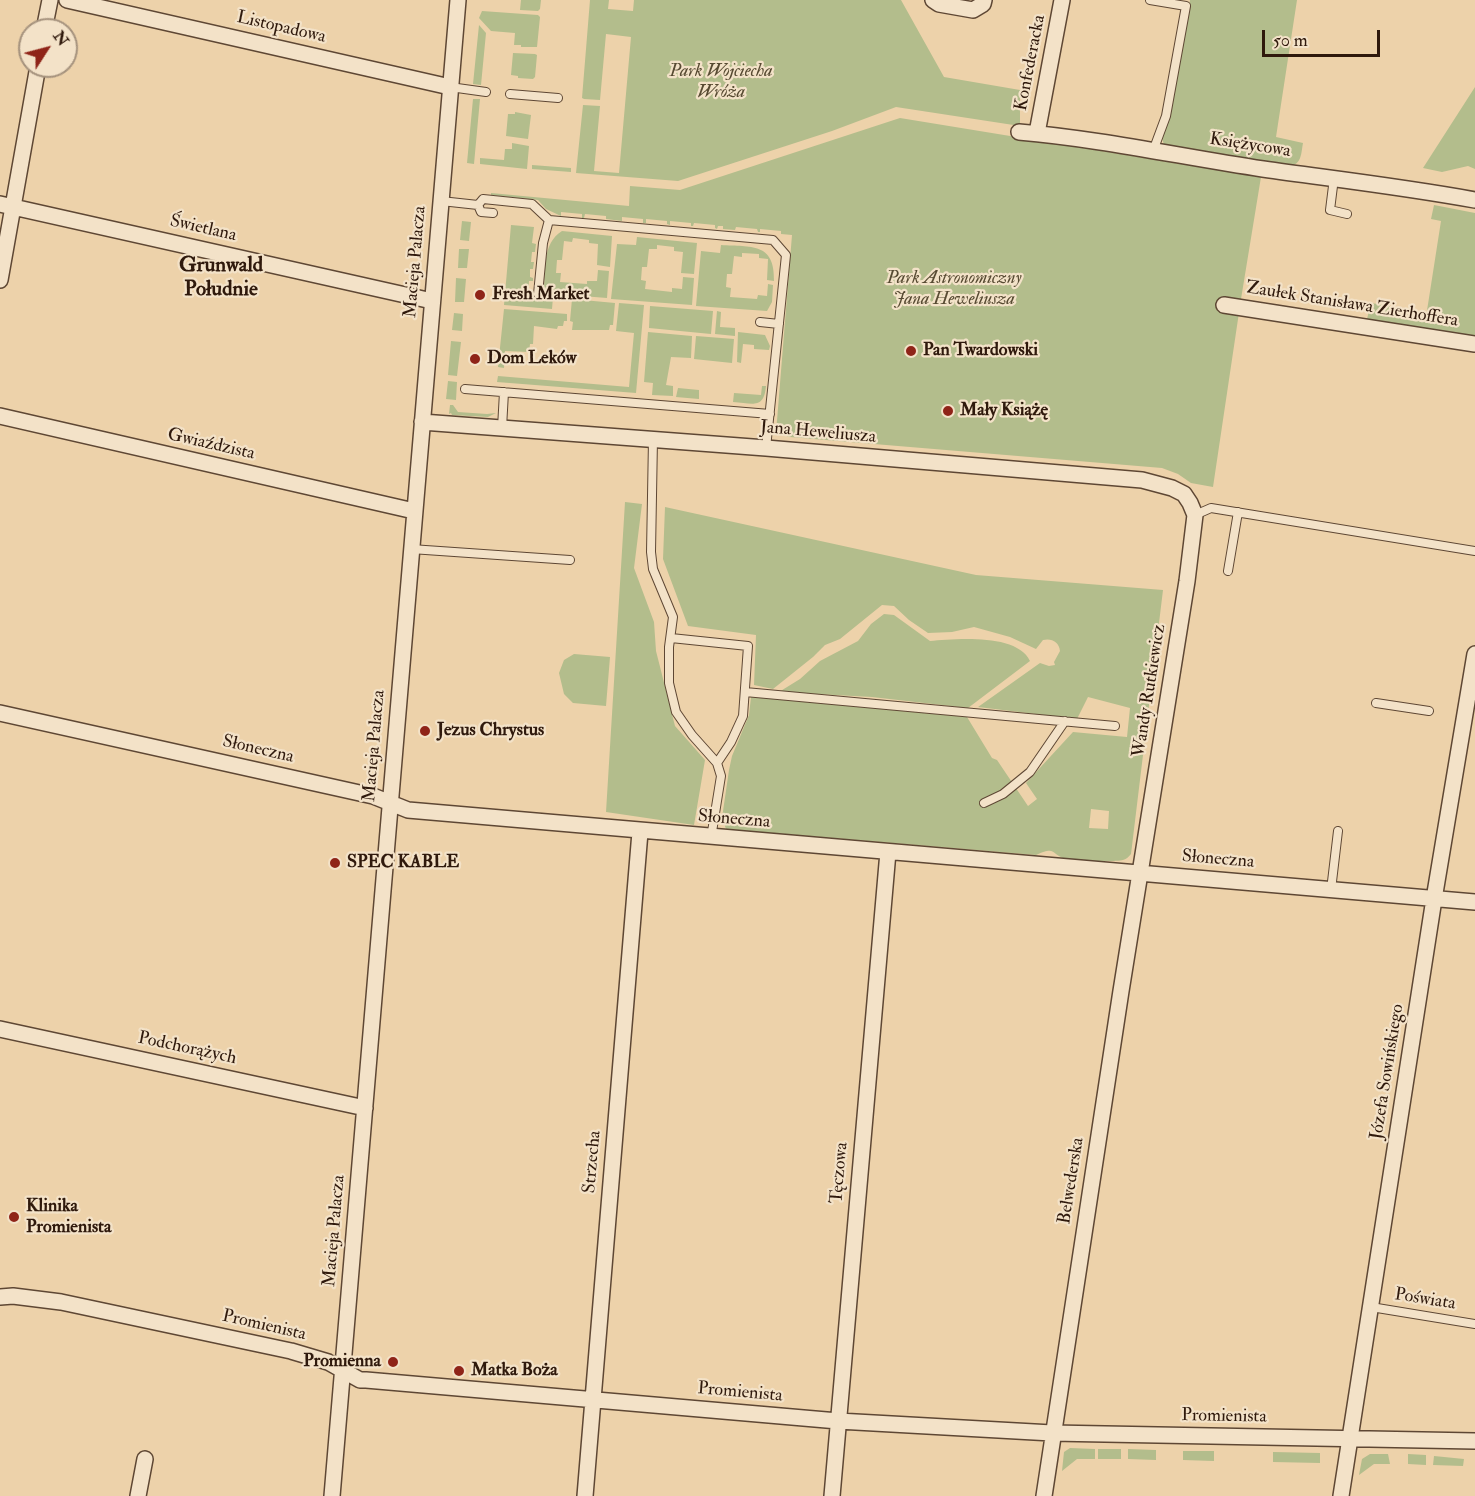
<!DOCTYPE html>
<html>
<head>
<meta charset="utf-8">
<style>
  body { margin:0 }
  #map { position:relative; width:1475px; height:1496px; overflow:hidden; background:#edd2aa; font-family:"IM FELL Double Pica",serif }
  canvas { display:block }
  .north { position:absolute; left:18px; top:18px; width:60px; height:60px; box-sizing:border-box; background:#f3e2c8; border:2px solid #a5927d; border-radius:50%; rotate:54deg; font-size:16px; font-weight:700; line-height:24px; text-align:center; color:#2f190c }
  .north::after { content:''; display:block; margin:auto; width:21px; height:27px; background:#8f2418; clip-path:polygon(50% 0,100% 100%,50% 72%,0 100%) }
  .scale { position:absolute; left:1262px; top:30px; width:118px; height:27px; box-sizing:border-box; border:3px solid #2f190c; border-top:0; padding-left:8px; font-size:18px; line-height:21px; white-space:nowrap; color:#2f190c; -webkit-text-stroke:4px #f3e2c8; paint-order:stroke }
</style>
</head>
<body>
<div id="map">
<canvas width="1475" height="1496"></canvas>
<div class="north">N</div>
<div class="scale">50 m</div>
</div>
<script>
const ctx = document.querySelector('canvas').getContext('2d');
ctx.lineJoin = 'round';
function fillPath(path, color) {
  ctx.fillStyle = color;
  ctx.fill(path, 'evenodd');
}
function stroke(path, color, width, dash) {
  ctx.strokeStyle = color;
  ctx.lineWidth = width;
  ctx.lineCap = dash ? 'butt' : 'round';
  ctx.setLineDash(dash || []);
  ctx.stroke(path);
}
function drawText(font, color, halo, rows, align = 'center') {
  ctx.font = font + ' "IM FELL Double Pica",serif';
  ctx.lineWidth = 4.5;
  ctx.setLineDash([]);
  ctx.textBaseline = 'middle';
  ctx.strokeStyle = halo;
  ctx.fillStyle = color;
  for (const [text, x, y, turn = 0] of rows) {
    ctx.save();
    ctx.translate(x, y);
    ctx.rotate((+turn || 0) * Math.PI / 180);
    ctx.textAlign = isNaN(turn) ? turn : align;
    if (halo) ctx.strokeText(text, 0, 0);
    ctx.fillText(text, 0, 0);
    ctx.restore();
  }
}
const green = new Path2D(`
  M521,0H541L540,9L538,11L520,10Z
  M590,0H609L608,9L633,11L634,0H901L944,77L1020,90V126L896,107L832,131L678,181L576,173L583,105L600,106L594,171L619,173L631,37L606,34L600,100L584,99L582,98Z
  M1190,0H1297L1276,137L1303,143C1301,153 1302,164 1290,166L1219,156L1164,145L1162,138L1169,119Z
  M482,11L538,15L540,17L537,47H521V45H514L515,33L491,31L479,18Z
  M479,25L486,33L481,85L473,84Z
  M513,53L535,54L537,55L535,77L533,79L518,78V76L511,75Z
  M1475,87V169L1468,166L1442,172L1423,168Z
  M473,99H480L474,164L467,163Z
  M515,112L531,115L528,139L506,136L508,114H515Z
  M900,118L1261,177L1241,299L1213,487L1191,483L1178,474L1162,468L790,437L776,433L792,235L781,234V231L760,229V232H758L757,229L736,227L735,230L723,229V226H718L717,229L715,228V225L694,223L693,226H691V223L670,221V225L667,224V221L646,219V223H643V219L622,217V221L606,219V216L585,214L584,218H582V214L561,212V216L546,209L538,200L491,195V193L629,206L630,186L680,190Z
  M512,143L529,146L527,169L480,164V158L504,160L505,149H512Z
  M532,165L571,168V172L532,169Z
  M1434,205L1475,213V340L1366,323L1371,303L1390,306L1389,311L1426,317L1441,221L1431,219Z
  M462,221L471,222L469,241L460,240Z
  M511,225L534,227L532,243L536,244L535,252H532L531,262H534L533,269H530V277L533,278V281H529L528,297H553L552,309L504,305Z
  M562,231L612,236L610,267L597,265L598,244L589,243V240L573,238L572,242L564,241L562,260H557L556,273H561L560,282L587,284V281H597L598,270L609,271L607,298L544,293C545,272 542,243 562,231Z
  M637,237L697,243L694,274L681,273L683,252L674,251V247L657,245V249H649L647,267H642L641,280L646,281L645,289L672,292V288L682,289L683,277L694,278L692,305L611,299L617,244L636,245Z
  M721,245C751,247 775,242 774,281L767,280L768,259L759,258V254L742,253V257L734,256L732,274H727L726,287L731,288L730,297L757,299L758,295L767,296L768,284L773,285L772,302L767,311L696,306L701,251L720,253Z
  M459,249H469L467,268H458Z
  M456,278L466,279L464,302H455Z
  M572,299L615,303L613,325H610L609,330H572L573,322L570,321Z
  M619,303L644,305L636,393L497,382L498,376L629,387L634,333L616,331Z
  M650,306L713,311L711,334L649,328Z
  M504,309L567,314V321H564L563,326H558L557,329L534,326L533,344H530L529,352L505,351L504,368L498,367Z
  M717,311L721,312L720,327L735,328V336L715,334Z
  M454,313L463,314L462,331L452,330Z
  M648,332L692,336L691,358L671,357L666,385L673,386V396L652,395L653,383L644,382Z
  M738,332L765,335L770,346L769,350L754,349V345L743,344L741,363L737,362Z
  M696,336L734,339L732,363L694,359Z
  M451,341L461,342L457,376L448,375Z
  M448,381L457,382L456,400L446,399Z
  M762,386H766C764,410 752,403 733,402L734,393L761,395Z
  M678,388L699,390V399L676,397Z
  M450,405H453L458,412L487,414L496,413L488,417L452,415L451,413L449,414Z
  M625,502L642,504L634,568L654,622L656,651L675,726L705,760L694,825L606,812Z
  M665,507L976,575L1163,590L1131,854C1129,856 1127,859 1123,860C1117,862 1073,861 1066,859C1051,855 1057,845 1036,855L726,829L722,818L729,770L732,756L749,715L751,697L967,717L992,758L997,760L1028,806L1037,799L1026,783L1073,732L1127,737L1130,708L1088,697L1077,719L978,707L1040,663L1049,666L1055,665L1054,662L1060,651C1059,642 1052,638 1043,640L1036,649L1010,637L974,627L952,632L928,633L909,620L894,606L882,605L840,639L825,645L813,657L773,689L754,685L756,635L688,626L663,559ZM1091,809L1109,811L1108,829L1089,828Z
  M884,614L894,615L930,641C955,639 1017,633 1030,661L968,708L872,697L779,692L800,679L820,661L858,641L871,624Z
  M574,654L610,657L606,706L573,703L564,694L559,673L564,660Z
  M1070,1448L1095,1449V1459H1077L1062,1471L1064,1452Z
  M1098,1449H1121V1459H1098Z
  M1128,1449L1156,1450V1460L1128,1459Z
  M1183,1451H1214V1461L1183,1460Z
  M1273,1452L1320,1453V1463L1273,1462Z
  M1370,1454H1388L1390,1464H1374L1359,1475L1362,1459Z
  M1408,1454L1426,1455V1465L1408,1464Z
  M1434,1456L1464,1459L1463,1466L1433,1465Z`);
const lane = new Path2D(`
  M1150,0L1186,6L1166,116L1153,151
  M450,87L486,92
  M510,94L558,98
  M1334,178L1330,210L1347,214
  M441,201L478,205L481,212L493,213
  M478,205L483,199L532,204L549,220
  M538,294L543,243L549,220L773,240L786,255L766,448
  M760,322L779,324
  M465,389L770,414
  M502,428L504,392
  M653,439L651,552L653,569L673,617L669,647V683L676,712L692,735L717,763L721,776L711,838
  M1195,515L1211,508L1475,551
  M411,549L570,560
  M1228,571L1238,512
  M671,638L748,646L743,716L731,742L717,763
  M745,692L1115,726
  M1376,703L1429,711
  M984,803L1003,794L1030,772L1065,721
  M1331,890L1338,831
  M1371,1307L1475,1324`);
const street = new Path2D(`
  M67,0L450,87
  M933,0L939,4L973,10L983,4L984,0
  M44,30L50,0
  M1019,132C1101,139 1182,157 1263,169C1334,179 1404,187 1475,200
  M1037,133L1062,0
  M0,204L432,301
  M0,280L38,66
  M1224,305L1475,344
  M0,416L414,511
  M422,422L766,448L1142,480L1172,488L1184,494L1190,503L1195,515L1187,581L1121,991L1044,1496
  M0,713L373,796L408,810L1475,902
  M0,1029L365,1108
  M0,1297L13,1296L61,1302L291,1351L328,1362L360,1380H366L838,1421L1052,1433L1475,1441
  M138,1496L145,1459
  M332,1496L458,0
  M585,1496L640,832
  M832,1496L888,852
  M1341,1496L1434,899L1475,654`);
const markers = [
  [480,295,6,"#8f2418"],
  [911,351,6,"#8f2418"],
  [475,359,6,"#8f2418"],
  [948,411,6,"#8f2418"],
  [425,731,6,"#8f2418"],
  [335,863,6,"#8f2418"],
  [14,1217,6,"#8f2418"],
  [393,1362,6,"#8f2418"],
  [459,1371,6,"#8f2418"]
];
const streetNames = [
  ["Listopadowa",281,28,13],
  ["Konfederacka",1031,63,-79],
  ["Księżycowa",1250,146,9],
  ["Świetlana",203,229,13],
  ["Macieja Palacza",416,262,-85],
  ["Zaułek Stanisława Zierhoffera",1352,305,9],
  ["Jana Heweliusza",818,433,5],
  ["Gwiaździsta",211,445,13],
  ["Wandy Rutkiewicz",1150,691,-81],
  ["Macieja Palacza",375,746,-85],
  ["Słoneczna",258,750,13],
  ["Słoneczna",734,820,5],
  ["Słoneczna",1218,860,5],
  ["Podchorążych",187,1049,12],
  ["Józefa Sowińskiego",1388,1072,-81],
  ["Strzecha",593,1162,-85],
  ["Tęczowa",840,1173,-85],
  ["Belwederska",1072,1181,-81],
  ["Macieja Palacza",335,1231,-85],
  ["Poświata",1425,1300,9],
  ["Promienista",264,1326,13],
  ["Promienista",740,1393,5],
  ["Promienista",1224,1417,1]
];
const parkNames = [
  ["Park Wojciecha",721,72],
  ["Wróża",721,93],
  ["Park Astronomiczny",954,279],
  ["Jana Heweliusza",954,300]
];
const poiNames = [
  ["Fresh Market",492,295],
  ["Pan Twardowski",923,351],
  ["Dom Leków",487,359],
  ["Mały Książę",960,411],
  ["Jezus Chrystus",437,731],
  ["SPEC KABLE",347,863],
  ["Klinika",26,1207],
  ["Promienista",26,1228],
  ["Promienna",381,1362,"right"],
  ["Matka Boża",471,1371]
];
const quarterNames = [
  ["Grunwald",221,266],
  ["Południe",221,290]
];
fillPath(green, '#b3bd8c');
stroke(lane, '#5e4734', 10);
stroke(street, '#5e4734', 18);
stroke(lane, '#f3e2c8', 8);
stroke(street, '#f3e2c8', 15);
for (const [x, y, r, color] of markers) {
  const dot = new Path2D();
  dot.arc(x, y, r, 0, 2 * Math.PI);
  ctx.fillStyle = color;
  ctx.fill(dot);
  stroke(dot, '#f3e2c8', 2);
}
drawText('18px', '#2f190c', '#f3e2c8', streetNames);
drawText('italic 18px', '#574a32', '#f3e2c8', parkNames);
drawText('bold 18px', '#2f190c', '#f3e2c8', poiNames, 'left');
drawText('bold 21px', '#2f190c', '#f3e2c8', quarterNames);
</script>
</body>
</html>
